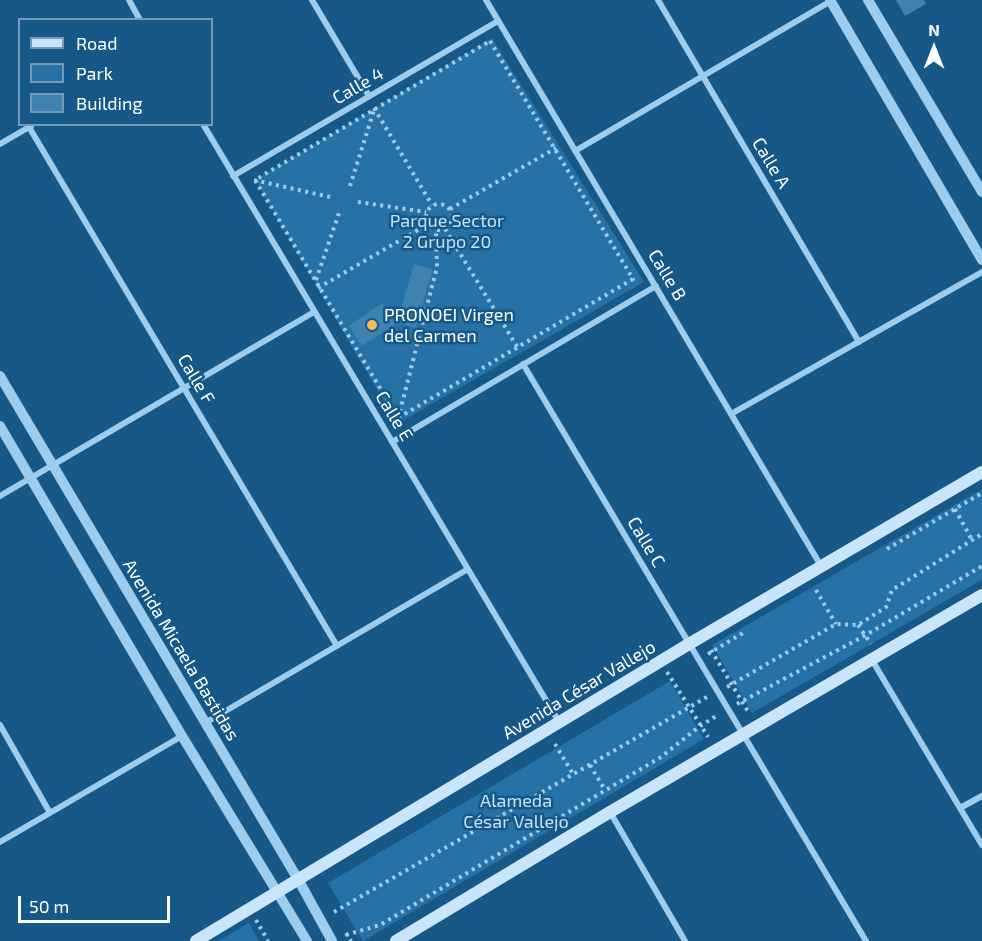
<!DOCTYPE html>
<html>
<head>
<meta charset="utf-8">
<style>
  body { margin:0 }
  #map { position:relative; width:982px; height:941px; overflow:hidden; background:#165887; font-family:"Exo 2",sans-serif }
  canvas { display:block }
  .legend { position:absolute; left:18px; top:18px; width:195px; height:108px; box-sizing:border-box; background:#165887; border:2px solid #739bb7; margin:0; padding:8px 10px; list-style:none; font-size:18px; color:#fff }
  .legend li { display:flex; align-items:center; gap:12px; height:30px }
  .legend b { width:30px; border:2px solid #739bb7 }
  .north { position:absolute; left:904px; top:18px; width:60px; height:60px; -webkit-text-stroke:4px #165887; paint-order:stroke; rotate:0deg; font-size:16px; font-weight:700; line-height:24px; text-align:center; color:#fff }
  .north::after { content:''; display:block; margin:auto; width:21px; height:27px; background:#fff; clip-path:polygon(50% 0,100% 100%,50% 72%,0 100%) }
  .scale { position:absolute; left:18px; top:896px; width:152px; height:27px; box-sizing:border-box; border:3px solid #fff; border-top:0; padding-left:8px; font-size:18px; line-height:21px; white-space:nowrap; color:#fff; -webkit-text-stroke:4px #165887; paint-order:stroke }
</style>
</head>
<body>
<div id="map">
<canvas width="982" height="941"></canvas>
<ul class="legend">
<li><b style="height:8px;background:#cae5fa"></b>Road</li>
<li><b style="height:16px;background:#2671a5"></b>Park</li>
<li><b style="height:16px;background:#3e82b1"></b>Building</li>
</ul>
<div class="north">N</div>
<div class="scale">50 m</div>
</div>
<script>
const ctx = document.querySelector('canvas').getContext('2d');
ctx.lineJoin = 'round';
function fillPath(path, color) {
  ctx.fillStyle = color;
  ctx.fill(path, 'evenodd');
}
function stroke(path, color, width, dash) {
  ctx.strokeStyle = color;
  ctx.lineWidth = width;
  ctx.lineCap = dash ? 'butt' : 'round';
  ctx.setLineDash(dash || []);
  ctx.stroke(path);
}
function drawText(font, color, halo, rows, align = 'center') {
  ctx.font = font + ' "Exo 2",sans-serif';
  ctx.lineWidth = 5;
  ctx.setLineDash([]);
  ctx.textBaseline = 'middle';
  ctx.strokeStyle = halo;
  ctx.fillStyle = color;
  for (const [text, x, y, turn = 0] of rows) {
    ctx.save();
    ctx.translate(x, y);
    ctx.rotate((+turn || 0) * Math.PI / 180);
    ctx.textAlign = isNaN(turn) ? turn : align;
    if (halo) ctx.strokeText(text, 0, 0);
    ctx.fillText(text, 0, 0);
    ctx.restore();
  }
}
const green = new Path2D(`
  M492,38L644,282L397,424L255,180Z
  M982,489V580L752,713L712,645Z
  M670,681L704,739L363,941L328,883Z
  M249,923L259,941H218Z`);
const building = new Path2D(`
  M896,0H924L926,4L905,16Z
  M414,264L433,269L416,328L397,322Z
  M382,303L396,324L362,346L349,326Z`);
const path = new Path2D(`
  M490,41L633,279L398,418L255,180Z
  M374,108L432,205
  M254,180L330,197
  M350,186L374,110
  M358,202L426,212
  M426 217a13 13 0 1 1 26 0a13 13 0 1 1-26 0Z
  M450,209L556,148
  M445,229L518,348
  M316,280L339,213
  M318,288L428,224
  M398,419L437,267L436,230
  M955,509L972,540
  M887,549L982,493
  M816,590L836,624
  M858,625L871,644
  M711,650L749,713
  M708,654L743,633
  M667,672L708,737
  M727,687L836,624L858,625L886,607L892,590L982,534
  M737,704L866,635L982,566
  M555,744L573,774
  M590,765L605,790
  M334,912L707,697
  M256,920L268,941
  M346,933L351,941
  M346,935L380,925L661,757L700,726L718,715`);
const minor = new Path2D(`
  M129,0L140,20
  M312,0L369,96
  M486,0L821,566
  M658,0L859,342
  M203,124L559,722
  M29,127L337,646
  M0,144L31,126
  M575,151L831,1
  M233,176L498,21
  M523,364L866,941
  M731,414L982,272
  M392,442L656,286
  M0,496L314,312
  M872,660L982,845
  M205,723L468,569
  M0,725L50,813
  M960,808L982,796
  M610,812L685,941
  M0,842L182,736`);
const tertiary = new Path2D(`
  M830,0L982,260
  M868,0L982,192
  M0,376L299,881L332,941
  M0,426L182,736L307,941`);
const secondary = new Path2D(`
  M196,941L689,644L982,472
  M396,941L610,812L982,595`);
const markers = [
  [372,325,6,"#ffb85a"]
];
const streetNames = [
  ["Calle 4",358,86,-30],
  ["Calle A",771,163,59],
  ["Calle B",667,275,59],
  ["Calle F",196,379,59],
  ["Calle E",394,416,59],
  ["Calle C",646,542,59],
  ["Avenida Micaela Bastidas",181,650,59],
  ["Avenida César Vallejo",579,690,-31]
];
const parkNames = [
  ["Parque Sector",447,221],
  ["2 Grupo 20",447,242],
  ["Alameda",516,801],
  ["César Vallejo",516,822]
];
const poiNames = [
  ["PRONOEI Virgen",384,315],
  ["del Carmen",384,336]
];
fillPath(green, '#2671a5');
fillPath(building, '#3e82b1');
stroke(path, '#9dcdee', 4, [3, 4.5]);
stroke(minor, '#9dcdee', 6);
stroke(tertiary, '#9dcdee', 10);
stroke(secondary, '#cae5fa', 12);
for (const [x, y, r, color] of markers) {
  const dot = new Path2D();
  dot.arc(x, y, r, 0, 2 * Math.PI);
  ctx.fillStyle = color;
  ctx.fill(dot);
  stroke(dot, '#165887', 2);
}
drawText('18px', '#fff', '#165887', streetNames);
drawText('18px', '#c3e4fa', '#165887', parkNames);
drawText('18px', '#fff', '#165887', poiNames, 'left');
</script>
</body>
</html>
